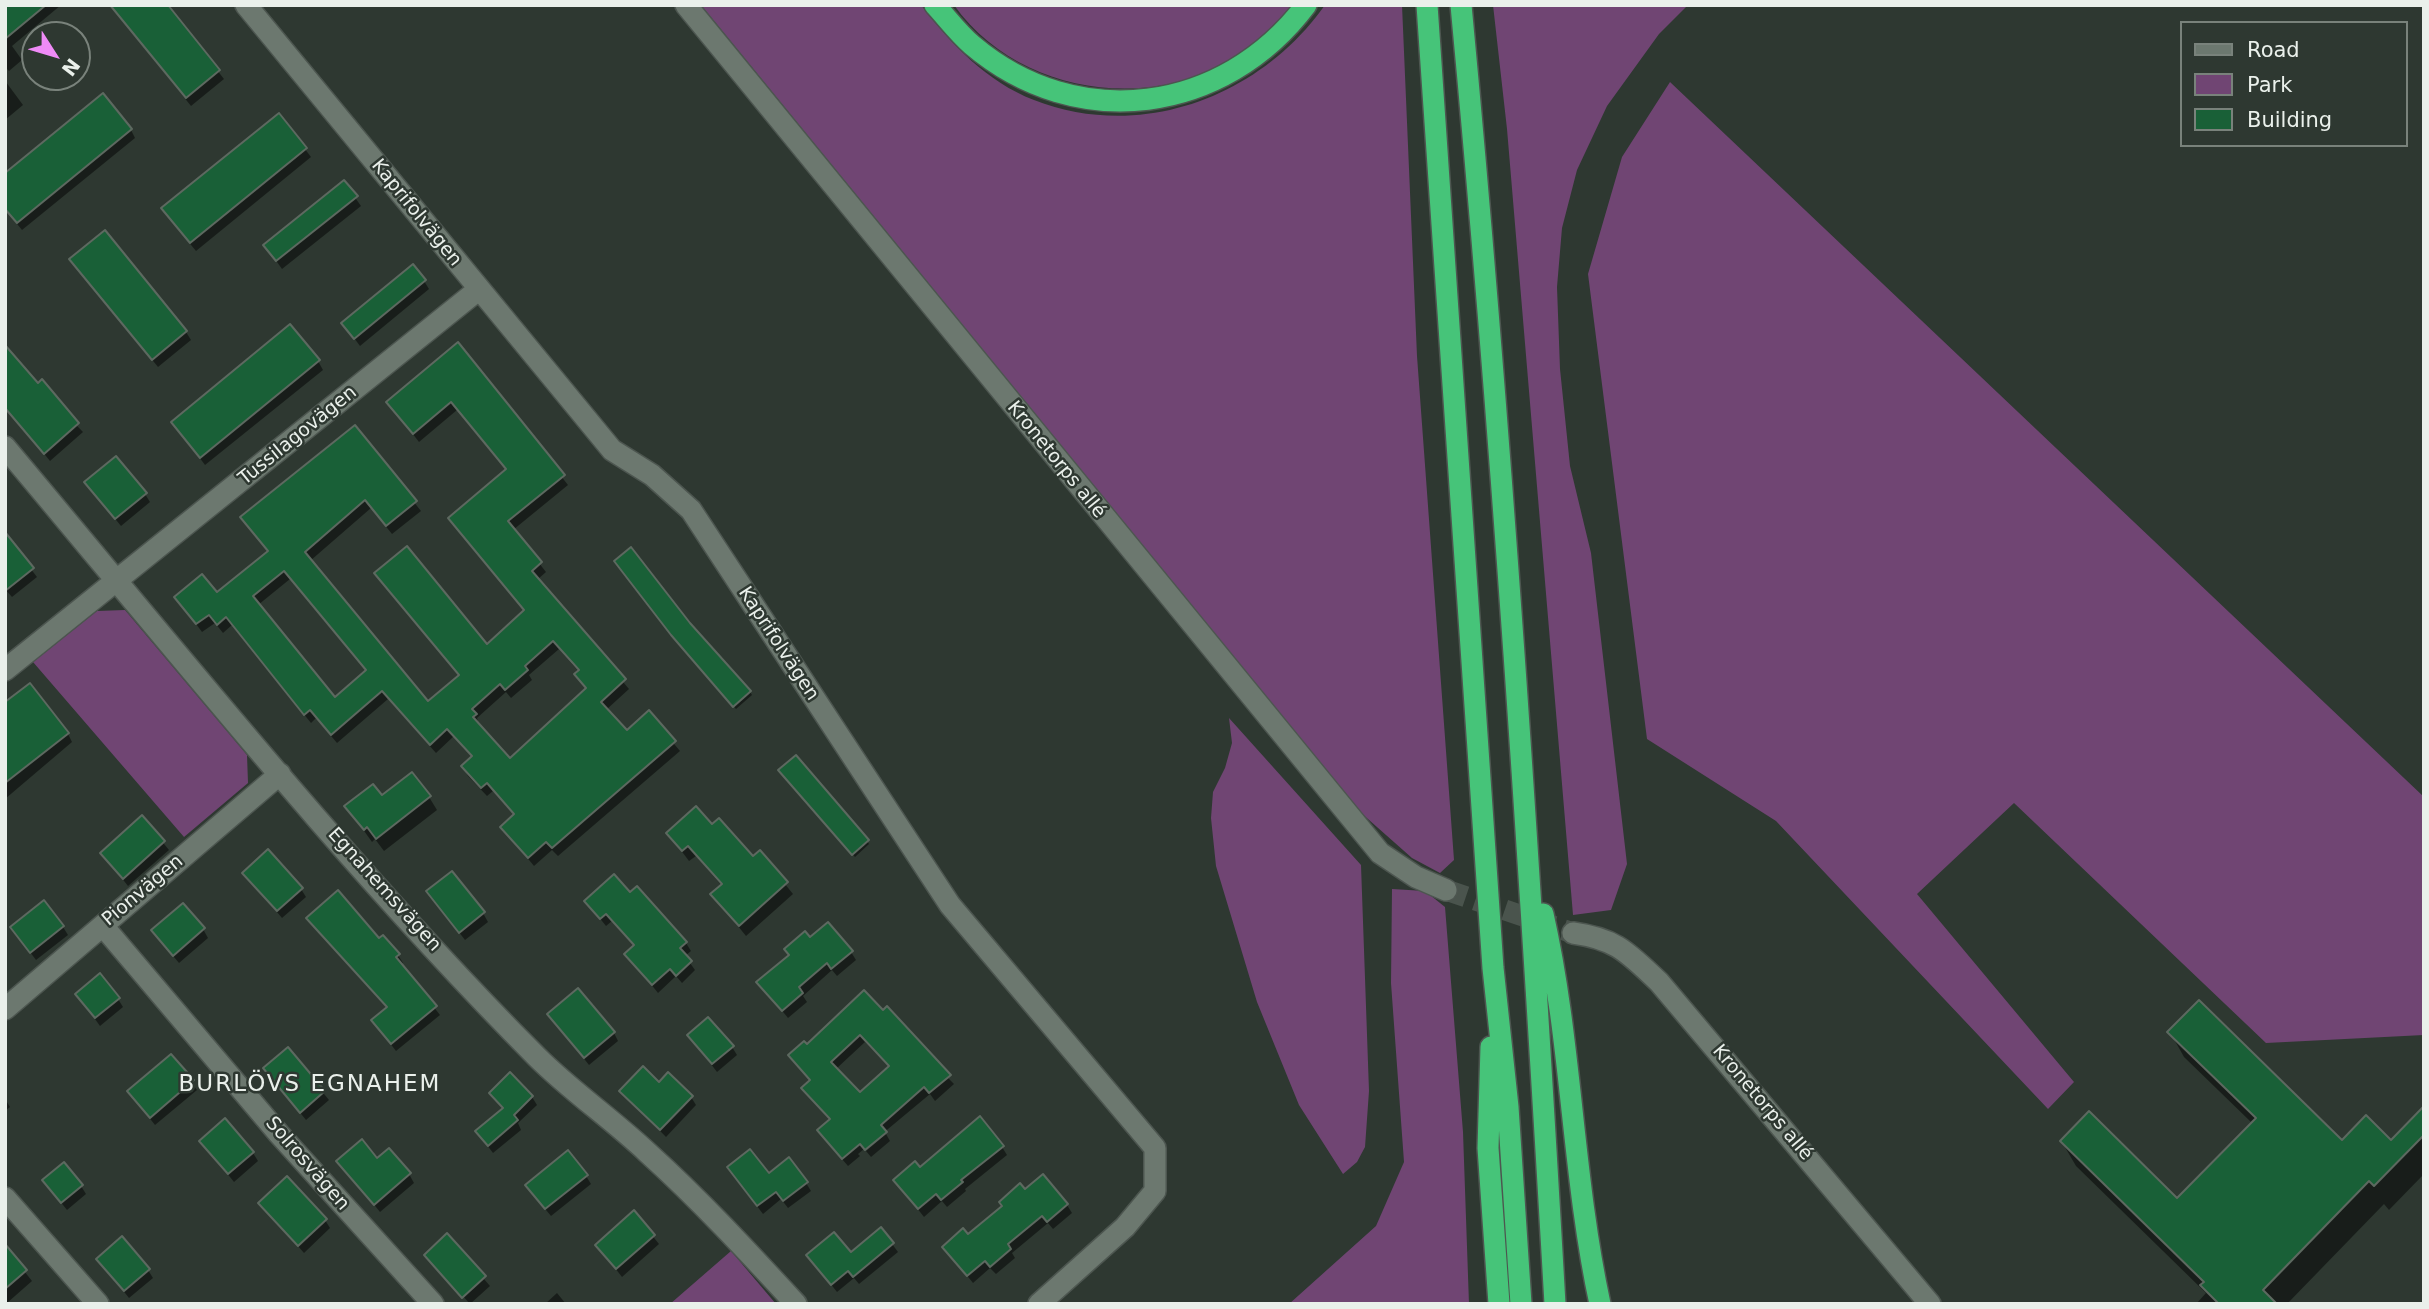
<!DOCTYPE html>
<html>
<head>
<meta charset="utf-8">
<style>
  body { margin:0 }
  #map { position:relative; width:2429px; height:1309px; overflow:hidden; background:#2e3831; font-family:"DejaVu Sans",sans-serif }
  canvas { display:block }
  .frame { position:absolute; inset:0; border:7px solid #eaf0eb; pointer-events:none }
  .legend { position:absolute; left:2180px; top:21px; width:228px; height:126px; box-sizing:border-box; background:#2e3831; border:2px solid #79827b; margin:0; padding:9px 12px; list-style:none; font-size:21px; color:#eaf0eb }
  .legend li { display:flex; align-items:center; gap:14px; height:35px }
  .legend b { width:35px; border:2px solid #79827b }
  .north { position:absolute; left:21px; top:21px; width:70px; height:70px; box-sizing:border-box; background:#2e3831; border:2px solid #79827b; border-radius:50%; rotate:127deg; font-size:19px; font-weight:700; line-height:28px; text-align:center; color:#eaf0eb }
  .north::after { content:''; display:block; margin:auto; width:24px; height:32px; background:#ef8bf7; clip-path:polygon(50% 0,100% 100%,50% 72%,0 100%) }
</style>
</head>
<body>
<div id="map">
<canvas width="2429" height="1309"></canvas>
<div class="frame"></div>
<ul class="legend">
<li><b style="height:9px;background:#6c786f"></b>Road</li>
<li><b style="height:19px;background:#704573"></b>Park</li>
<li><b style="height:19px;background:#196037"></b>Building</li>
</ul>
<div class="north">N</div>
</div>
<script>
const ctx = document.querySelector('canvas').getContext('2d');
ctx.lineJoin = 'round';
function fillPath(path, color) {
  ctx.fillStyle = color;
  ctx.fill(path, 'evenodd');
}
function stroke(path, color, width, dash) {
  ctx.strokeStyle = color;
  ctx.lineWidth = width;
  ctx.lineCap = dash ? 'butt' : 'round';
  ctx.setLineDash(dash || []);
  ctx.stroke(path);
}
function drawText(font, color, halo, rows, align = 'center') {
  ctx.font = font + ' "DejaVu Sans",sans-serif';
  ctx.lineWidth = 5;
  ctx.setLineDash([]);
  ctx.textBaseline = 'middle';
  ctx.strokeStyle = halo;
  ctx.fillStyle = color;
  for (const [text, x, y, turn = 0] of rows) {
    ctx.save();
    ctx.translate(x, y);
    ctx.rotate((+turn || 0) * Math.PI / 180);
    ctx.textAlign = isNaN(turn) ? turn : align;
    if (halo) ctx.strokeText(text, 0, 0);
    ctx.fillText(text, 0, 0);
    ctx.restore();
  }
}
const green = new Path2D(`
  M701,5H921C951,44 987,82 1034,100C1141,142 1260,97 1325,5H1402L1417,356L1454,860L1440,873L1412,858L1360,812Z
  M954,5H1293C1273,26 1254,46 1229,61C1141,113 1014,90 954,5Z
  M1493,5H1688L1659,34L1607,106L1577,170L1562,228L1557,287L1560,369L1570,466L1591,553L1627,864L1611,910L1573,915L1507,129Z
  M1670,82L2424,797V1035L2266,1043L2014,803L1917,894L2074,1082L2048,1109L1776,821L1647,739L1588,274L1622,157Z
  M125,610L247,755L248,783L184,837L33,662L97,611Z
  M1229,718L1361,865L1369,1091L1365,1147L1357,1162L1343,1174L1299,1105L1257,1002L1216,866L1211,818L1213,792L1225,768L1232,743Z
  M1392,889L1425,891L1445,907L1463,1132L1469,1304H1289L1376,1226L1404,1162L1391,983Z
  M731,1251L776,1304H670Z`);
const shadow = new Path2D(`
  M5,5H61L12,46L22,60L9,71L5,67Z
  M110,5H166L224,79L191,106Z
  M6,82L23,105L5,120V83Z
  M279,115L311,157L196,251L168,217Z
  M131,130L135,138L22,230L5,209V175Z
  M344,182L361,206L282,269L265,245Z
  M77,267L186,332L191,340L158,367Z
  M424,281L429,289L360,346L343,323Z
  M458,345L568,485L513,530L546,572L537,580L629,689L606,710L626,733L648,713L680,751L558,856L552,850L534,866L502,827L515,816L493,791L487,796L468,776L463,767L473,758L454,736L436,753L388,699L337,743L316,718L311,723L232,625L223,633L215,623L202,632L176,597L217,595L269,553L242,517L355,428L421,511L392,534L371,508L310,561L428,704L459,676L376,574L486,647L525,612L450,518L507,471L457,410L419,442L388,402ZM290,579L367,672L335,699L258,605ZM559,649L579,672L576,675L587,690L509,760L479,726L477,718L506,692L511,698L532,680L529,675Z
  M318,361L323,370L205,465L173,422Z
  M37,385L83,432L50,461L5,405Z
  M86,483L145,494L150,502L121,526Z
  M5,535L37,577L12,597L5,589Z
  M675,639L750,692L752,695L736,709Z
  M5,705L68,734L72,742L5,799Z
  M783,774L867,841L869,844L855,857Z
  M429,797L437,810L384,851L375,839L372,842L347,807L382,798Z
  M142,817L169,850L128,886L102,853Z
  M712,826L753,859L760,853L793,894L746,936L713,895L722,886L696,856L689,861L668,833Z
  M244,873L301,889L306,897L282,918Z
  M428,892L483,913L488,922L465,940Z
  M586,901L686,943L691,951L685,956L695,970L682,983L676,976L658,993L627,954L635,947L612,921L606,926Z
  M308,919L379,940L398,955L403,963L401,965L440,1015L396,1051L373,1021L388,1009Z
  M63,927L68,935L36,960L12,928Z
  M203,929L208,938L179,963L158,938Z
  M810,939L851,952L856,960L837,976L832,970L803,996L807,1002L788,1018L759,982Z
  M77,994L118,999L123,1007L100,1026Z
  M883,1012L954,1084L935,1101L930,1094L858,1154L860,1156L848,1166L824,1138L831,1120L808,1096L803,1088L811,1082L791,1055ZM865,1042L890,1068L859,1094L836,1069Z
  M549,1014L614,1033L618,1041L589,1065Z
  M2170,1032L2342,1142H2391L2424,1109V1174L2389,1210L2384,1204L2287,1304H2196L2206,1293L2076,1166L2062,1142L2177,1200L2252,1123L2184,1057Z
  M689,1035L732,1047L737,1055L717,1072Z
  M288,1050L329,1100L306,1120L265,1069Z
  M171,1056L197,1090L155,1125L129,1092Z
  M621,1091L691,1097L696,1105L666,1137Z
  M491,1094L532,1097L537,1105L518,1123L521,1130L493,1153L477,1132L504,1110Z
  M5,1099L10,1107L5,1111Z
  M886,1134L890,1141L871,1157L866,1151Z
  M202,1142L253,1153L258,1161L234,1182Z
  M1002,1147L1007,1155L965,1189L966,1191L947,1207L942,1201L924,1217L895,1180L920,1170Z
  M377,1160L409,1174L414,1183L380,1212L339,1161Z
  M769,1175L806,1183L811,1191L788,1208L781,1199L763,1214L734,1176Z
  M586,1176L591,1184L551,1216L532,1193Z
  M44,1181L81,1186L86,1194L67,1210Z
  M260,1203L325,1220L330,1228L304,1253Z
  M1067,1205L1072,1213L1053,1229L1048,1223L1012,1253L1015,1258L996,1274L990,1268L973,1283L944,1247Z
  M634,1213L659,1244L622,1277L597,1245Z
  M881,1229L898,1252L859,1284L854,1278L837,1292L808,1255L851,1254Z
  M447,1236L490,1286L470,1304L426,1255Z
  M5,1247L32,1281L7,1303L5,1301Z
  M98,1259L148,1270L153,1278L129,1298Z
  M557,1293L566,1304H545Z`);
const building = new Path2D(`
  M5,5H46L5,39Z
  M110,5H168L220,70L186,98Z
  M103,93L132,129L17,223L5,209V173Z
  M279,113L307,148L190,243L161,208Z
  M344,180L358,196L276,261L263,245Z
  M105,230L187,331L152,360L69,259Z
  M413,264L426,280L354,339L341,323Z
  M290,324L320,360L200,458L171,422Z
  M458,342L565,475L508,521L542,562L532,571L626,679L601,702L627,730L649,710L676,741L552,848L546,842L528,858L500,827L514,814L487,783L481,788L461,766L472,756L447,729L430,745L382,691L331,735L310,710L304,715L226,617L217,625L209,615L196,624L174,597L202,574L217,592L268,551L240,517L355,425L417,501L386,526L365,500L305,552L428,701L459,675L374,573L407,546L487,644L524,610L448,518L506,469L451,402L413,434L386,402ZM284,571L366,670L335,697L253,596ZM553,641L579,670L574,674L586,688L510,758L473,717L477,714L472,709L500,684L505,690L528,670L525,666Z
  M5,345L38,383L42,379L79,423L44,454L5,408Z
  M116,456L147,493L115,519L84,482Z
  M5,532L34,568L5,591Z
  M631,547L690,623L751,691L733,707L671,635L614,561Z
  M30,683L69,733L5,783V702Z
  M796,755L869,840L852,855L778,770Z
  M412,772L431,796L376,839L367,827L364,830L344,806L373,784L382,795Z
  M696,806L712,824L719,818L753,856L760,850L788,882L739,926L710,894L722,884L688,846L682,851L666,833Z
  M142,815L165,841L123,879L100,853Z
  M268,849L303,888L277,911L242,873Z
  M452,871L485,912L459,933L426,891Z
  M614,874L630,892L637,886L687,942L680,948L692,961L676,976L670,969L652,985L624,954L634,945L606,914L600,919L584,901Z
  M338,890L379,938L383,935L400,954L396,957L437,1006L391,1044L371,1020L387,1007L306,918Z
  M44,900L64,926L30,953L10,927Z
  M183,903L205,928L173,956L151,930Z
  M828,922L853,951L831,969L827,963L799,987L803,993L782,1011L756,982L789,955L784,949L805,931L810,937Z
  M100,973L120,998L95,1018L75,994Z
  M578,988L615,1032L584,1058L547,1014Z
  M864,990L883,1010L887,1006L951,1075L929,1093L924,1087L881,1125L887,1132L865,1150L860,1144L842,1159L817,1130L830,1119L801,1088L810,1080L788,1055L804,1041L807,1044ZM860,1035L889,1066L860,1092L831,1062Z
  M2199,1000L2342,1140L2366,1115L2391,1140L2424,1106V1135L2374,1186L2369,1181L2263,1290L2277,1304H2219L2200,1285L2204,1282L2060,1141L2089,1111L2177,1198L2256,1118L2167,1032Z
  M708,1017L734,1046L712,1064L687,1035Z
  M288,1047L325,1091L300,1113L263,1068Z
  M171,1054L194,1080L150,1118L127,1091Z
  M643,1066L659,1082L668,1072L693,1096L660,1130L619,1091Z
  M510,1072L533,1096L514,1115L518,1120L488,1146L475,1131L503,1108L489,1093Z
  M980,1116L1004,1146L961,1180L963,1182L941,1200L936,1194L918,1209L893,1180L915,1161L920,1167Z
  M225,1118L254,1152L228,1174L199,1141Z
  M362,1139L377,1158L389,1148L411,1173L374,1205L336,1161Z
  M750,1149L769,1173L789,1157L808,1182L783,1201L776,1192L757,1206L727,1167Z
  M568,1150L588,1175L545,1209L525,1185Z
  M64,1162L83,1185L61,1203L42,1180Z
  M1043,1174L1068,1204L1047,1222L1042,1216L1008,1244L1011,1249L990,1267L985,1261L967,1276L942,1247L963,1228L968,1234L1002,1206L999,1202L1020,1183L1025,1189Z
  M287,1176L327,1219L298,1246L258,1203Z
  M634,1210L655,1235L616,1269L595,1245Z
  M881,1227L894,1243L853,1277L848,1271L831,1285L806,1255L834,1232L851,1252Z
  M447,1233L486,1276L462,1298L424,1255Z
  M122,1236L150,1269L124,1291L96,1259Z
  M5,1244L27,1270L5,1289Z`);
const streetTunnel = new Path2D(`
  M1446,890L1573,933`);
const street = new Path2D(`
  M246,5L612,450L652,475L691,510L950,905L1155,1148V1191L1125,1227L1039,1304
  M686,5L1380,853L1416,877L1446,890
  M5,447C178,653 347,866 537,1057C571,1091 612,1119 648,1153C700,1200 748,1252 796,1304
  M5,670L478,290
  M103,926L279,1134L433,1304
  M1573,933C1617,939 1628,953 1659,982L1930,1304
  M5,1009L280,774
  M5,1198L98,1304`);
const highway = new Path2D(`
  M935,5C947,18 958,33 972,45C1077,134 1224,114 1306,5
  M1427,5L1493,968L1508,1107L1521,1304
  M1461,5C1502,437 1530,870 1555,1304
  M1543,914C1572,1042 1572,1175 1600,1304
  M1491,1047L1488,1148L1499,1304`);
const streetNames = [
  ["Kaprifolvägen",416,213,51],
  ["Tussilagovägen",298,436,-39],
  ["Kronetorps allé",1056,460,51],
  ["Kaprifolvägen",778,644,57],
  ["Egnahemsvägen",384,890,48],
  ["Pionvägen",143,891,-40],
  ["Kronetorps allé",1762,1103,50],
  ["Solrosvägen",307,1164,49]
];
const quarterNames = [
  ["BURLÖVS EGNAHEM",310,1085]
];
fillPath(green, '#704573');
fillPath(shadow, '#0007');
fillPath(building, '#196037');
stroke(building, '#5d6960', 2);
stroke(streetTunnel, '#4a544d', 21, [21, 10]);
stroke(street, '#4d5650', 24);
stroke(highway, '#4d5650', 24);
stroke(street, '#6c786f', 21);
stroke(highway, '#46c479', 21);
drawText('19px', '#eaf0eb', '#2e3831', streetNames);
ctx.letterSpacing = '2px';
drawText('23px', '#eaf0eb', '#2e3831', quarterNames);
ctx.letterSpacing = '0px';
</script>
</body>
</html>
